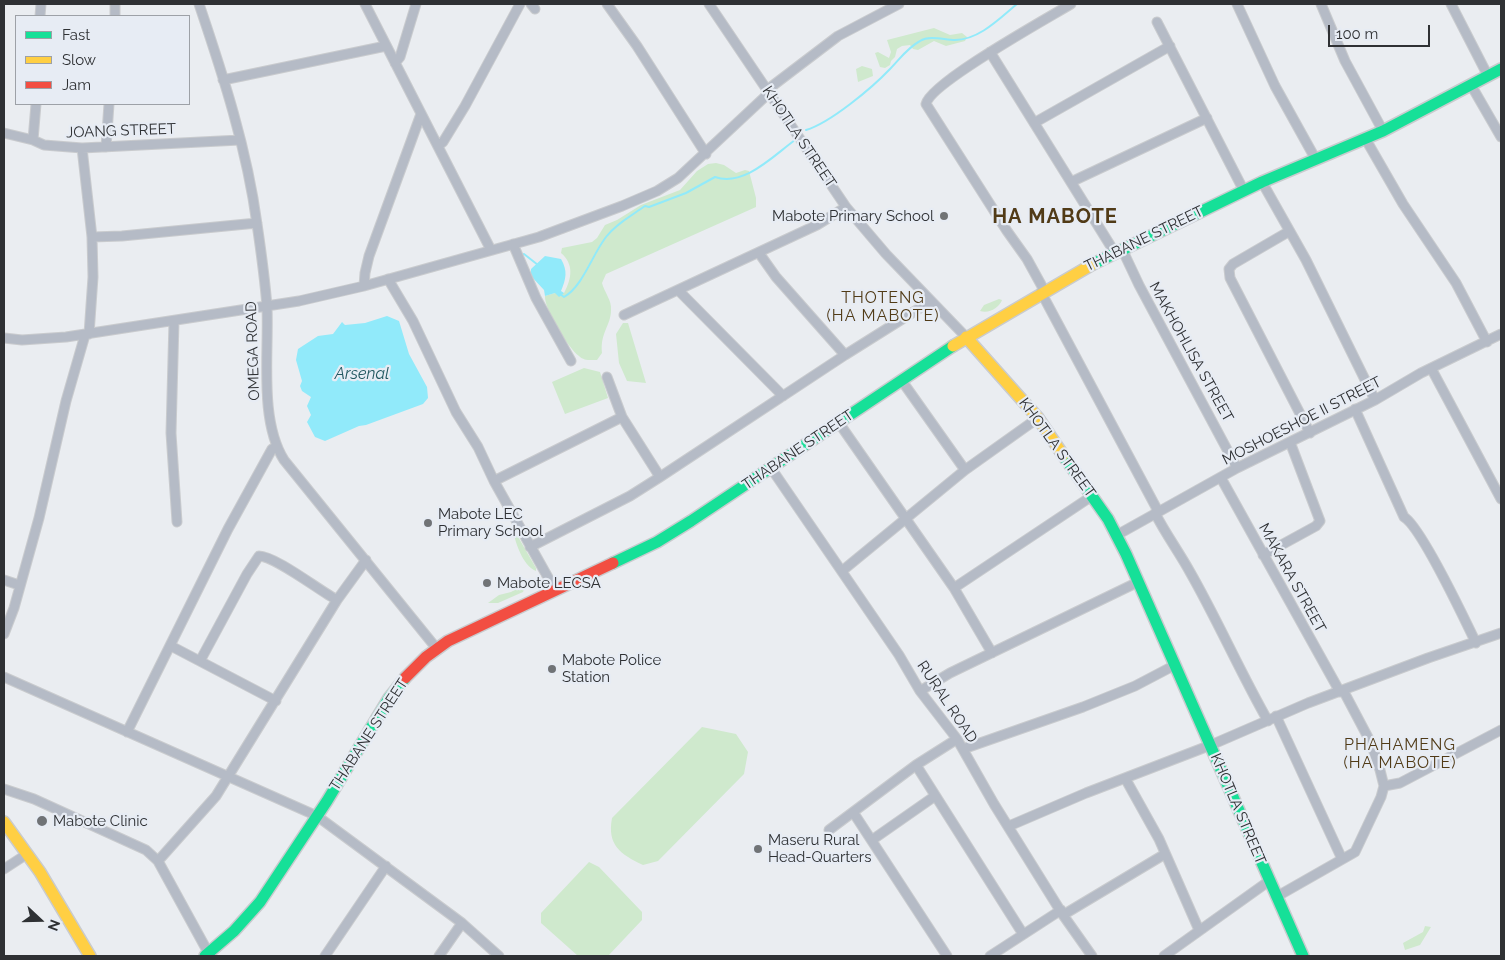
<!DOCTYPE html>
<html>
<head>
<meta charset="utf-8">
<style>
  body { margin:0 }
  #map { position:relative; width:1505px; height:960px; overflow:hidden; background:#eaedf1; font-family:Raleway,sans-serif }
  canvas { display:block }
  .frame { position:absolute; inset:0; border:5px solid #2f3134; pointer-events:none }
  .legend { position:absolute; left:15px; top:15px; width:175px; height:90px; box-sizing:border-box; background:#e7ecf4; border:1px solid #9da1a7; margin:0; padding:6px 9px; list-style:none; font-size:15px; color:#2f3134 }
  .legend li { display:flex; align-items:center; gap:10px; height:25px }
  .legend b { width:25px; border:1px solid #9da1a7 }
  .north { position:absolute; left:15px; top:895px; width:50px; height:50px; -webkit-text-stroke:4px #e7ecf4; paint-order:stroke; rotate:111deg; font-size:14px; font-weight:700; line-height:20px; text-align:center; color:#2f3134 }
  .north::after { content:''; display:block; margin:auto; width:18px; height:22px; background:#2f3134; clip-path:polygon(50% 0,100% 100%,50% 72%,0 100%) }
  .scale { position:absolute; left:1328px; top:25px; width:102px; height:22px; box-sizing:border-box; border:2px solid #2f3134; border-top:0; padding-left:6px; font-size:15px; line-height:18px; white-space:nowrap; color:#2f3134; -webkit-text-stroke:4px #e7ecf4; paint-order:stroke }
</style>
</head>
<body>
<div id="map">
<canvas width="1505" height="960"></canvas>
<div class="frame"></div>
<ul class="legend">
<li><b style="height:6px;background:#16e098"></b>Fast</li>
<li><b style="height:6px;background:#ffcf43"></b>Slow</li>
<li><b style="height:6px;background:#f24e42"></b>Jam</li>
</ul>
<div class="north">N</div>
<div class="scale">100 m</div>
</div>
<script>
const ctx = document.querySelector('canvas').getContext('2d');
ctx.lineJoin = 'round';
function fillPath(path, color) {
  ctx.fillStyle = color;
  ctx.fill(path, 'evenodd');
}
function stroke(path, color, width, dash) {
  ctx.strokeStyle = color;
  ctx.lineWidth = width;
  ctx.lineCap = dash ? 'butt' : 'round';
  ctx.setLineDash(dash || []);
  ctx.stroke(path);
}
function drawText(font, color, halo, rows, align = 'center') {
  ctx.font = font + ' Raleway,sans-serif';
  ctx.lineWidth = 4.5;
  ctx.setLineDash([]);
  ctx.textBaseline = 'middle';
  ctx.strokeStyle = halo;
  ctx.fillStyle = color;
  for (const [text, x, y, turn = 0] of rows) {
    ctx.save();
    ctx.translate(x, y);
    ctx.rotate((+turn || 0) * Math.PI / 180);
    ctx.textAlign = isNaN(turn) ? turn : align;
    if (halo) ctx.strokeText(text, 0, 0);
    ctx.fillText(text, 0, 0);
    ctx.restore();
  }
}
const green = new Path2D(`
  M934,28L950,35L962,33L967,37L965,41L946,46L934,41L918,50L913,49L910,45L902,46L897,49L895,57L891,61L890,65L885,68L880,67L875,53L878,52L889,58L891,52L887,40Z
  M862,66L872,69L873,76L858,82L856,69Z
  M716,163L724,165L736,173L745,170L749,171L756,198V207L606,274L602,283C604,292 612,300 611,310C611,326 600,332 602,353L597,360C590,360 584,361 579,356C568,348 544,309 545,296L555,293H564C572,278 574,264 561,253L562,248L592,242L597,238L605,225L617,220L641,205L680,190L697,171L708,164Z
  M999,299L1002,300C999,308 989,314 980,311L984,305Z
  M623,323H628L646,383L627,381L619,363L616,334Z
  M584,368L600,372L608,398L565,414L552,382Z
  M514,535H517L536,568V571C525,567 517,548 514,535Z
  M522,586L525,587L523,592L498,603H488L499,595L511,592Z
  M702,727L736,734L748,752L744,774L658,861L643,865C620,854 607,845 612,818Z
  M589,862L599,867L642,912V920L608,956H578L541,923V913Z
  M1425,926L1431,927L1420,945L1405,950L1403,943L1423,932Z`);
const water = new Path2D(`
  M545,256L561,259C568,271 566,279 561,291L564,293L559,297L555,293L545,296L544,290L531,276V269Z
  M387,316L399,321L409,354L427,387L428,398L423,404L366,425L359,426L325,441L315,437L307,422L311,415L307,406L311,397L302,391L300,386L302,381L296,360L298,349L318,336L333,334L342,322L345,325L365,323Z`);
const stream = new Path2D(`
  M806,130C830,123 872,88 890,69C900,59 907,48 920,41C930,35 944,40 955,40C979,40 1000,18 1017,4
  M521,255L524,254L538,265
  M560,294L564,297C583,286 592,255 606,237C616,224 631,216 645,206L649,207L686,193L715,177C744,187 773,156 795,140`);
const street = new Path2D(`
  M199,4C223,75 247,149 257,224C261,251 265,280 267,307C269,354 259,420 284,460L437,649
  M365,4L491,250
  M531,4L535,9
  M607,4L637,46L706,154
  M709,4L846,207L886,254L966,337
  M1237,4L1275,86L1315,158
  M1321,4L1345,61L1383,131
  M1451,4L1488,76
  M40,16L41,4
  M115,16V4
  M1157,22L1244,191
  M990,52L1115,253
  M395,63L400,57L416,4
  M223,80L386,46
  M1471,85L1501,137
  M767,90L838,36L899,4
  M1034,123L1170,46
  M4,133L33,140L44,145L82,148L240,140
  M1365,138L1403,204L1456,283L1487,342
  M33,140L36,104
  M438,146L443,142L465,106L520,4
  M106,147L109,104
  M82,148L92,237L93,277L89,334
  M1071,182L1207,118
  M1262,182L1306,260L1375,400
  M1288,232L1233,264L1229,269L1230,278L1310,433
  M92,237L122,236L257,223
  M513,244L536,298L571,361
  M1122,249L1139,285L1237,468
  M759,253L776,277L845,355
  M388,279L413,321L456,412L478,447L494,481L555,590
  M364,286L365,273L369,256L421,114
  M1044,290L1027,259L1007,231L926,104C930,83 1048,18 1071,4
  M679,291L783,396
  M1041,292L1158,511
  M624,315L817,225L846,207
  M174,321L171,433L177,522
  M4,338L22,340L66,337L299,301L364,286L539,237L622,206L657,191L678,178L769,93
  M1431,368L1501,499
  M607,377L622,417L660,477
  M902,381L965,470
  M1355,409L1404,517C1421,527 1465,620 1476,643
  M839,423L954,588L992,653
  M771,468L899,655L920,691L957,739L994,804L1063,915L1092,956
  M1221,478L1340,692
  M494,481L622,417
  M1155,513C1165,533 1179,552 1190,572C1218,621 1240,672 1268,721
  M1117,535L1237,468L1375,400L1421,373L1501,334
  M530,547L630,496L660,477L845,355L931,301
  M1263,555L1316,526L1320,521L1290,442
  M842,571L965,470L1038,418
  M4,580L19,585
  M954,588L1092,496
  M4,634L14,608L39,518L66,401L85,335
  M171,646L276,701
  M200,661L247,574L259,556C275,556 320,591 337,600
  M4,677L317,816L462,923L499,956
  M920,691L950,673L1138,582
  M1276,716L1342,859
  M127,732L228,529L272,449L277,446
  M963,749L1083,707L1135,686L1175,665
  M916,765L1023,934
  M1125,778L1159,839L1199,930
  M1384,786L1400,783L1501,730
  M4,789L34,799L146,850L158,861L209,954
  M853,812L947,956
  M1009,826L1086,793L1211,745L1308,703L1428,658L1501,633
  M829,830L916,765L957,739
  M872,840L935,796
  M158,861L216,796L337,600L366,560
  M4,869L27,854
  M1276,897L1355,852L1381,797L1384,786L1380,770L1371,743L1343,690
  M1063,915L1165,854
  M325,956L386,866
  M439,956L462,923
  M990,956L1061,910
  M1164,956L1269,881`);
const fast = new Path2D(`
  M1093,264L1262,182L1383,131L1501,69
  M1063,455L1108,519L1126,554L1303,956
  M613,563L657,542L691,521L953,346
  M205,956L234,931L260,902L327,801L389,698L405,678`);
const slow = new Path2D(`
  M966,337L1038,418L1063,455
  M953,346L1093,264
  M4,822L40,872L90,956`);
const jam = new Path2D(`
  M405,678L426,657L448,641L613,563`);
const markers = [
  [944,216,5,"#707376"],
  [428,523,5,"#707376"],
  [487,583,5,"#707376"],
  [552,669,5,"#707376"],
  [42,821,6,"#707376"],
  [758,849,5,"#707376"]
];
const streetNames = [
  ["JOANG STREET",121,131,-2],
  ["KHOTLA STREET",799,137,56],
  ["THABANE STREET",1144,239,-26],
  ["OMEGA ROAD",253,351,-92],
  ["MAKHOHLISA STREET",1191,352,61],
  ["MOSHOESHOE II STREET",1302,421,-27],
  ["KHOTLA STREET",1057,448,54],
  ["THABANE STREET",798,450,-34],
  ["MAKARA STREET",1292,578,61],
  ["RURAL ROAD",947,702,56],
  ["THABANE STREET",369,735,-57],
  ["KHOTLA STREET",1238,809,67]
];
const poiNames = [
  ["Mabote Primary School",934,216,"right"],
  ["Mabote LEC",438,514],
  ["Primary School",438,531],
  ["Mabote LECSA",497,583],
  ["Mabote Police",562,660],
  ["Station",562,677],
  ["Mabote Clinic",53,821],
  ["Maseru Rural",768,840],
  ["Head-Quarters",768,857]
];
const neighbourhoodNames = [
  ["THOTENG",883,298],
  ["(HA MABOTE)",883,316],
  ["PHAHAMENG",1400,745],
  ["(HA MABOTE)",1400,763]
];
const waterNames = [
  ["Arsenal",362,374]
];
const districtNames = [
  ["HA MABOTE",1055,217]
];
fillPath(green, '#cfe9cd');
fillPath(water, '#91eafa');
stroke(stream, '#91eafa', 2);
stroke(street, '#c9cbce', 11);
stroke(fast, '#c9cbce', 14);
stroke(slow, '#c9cbce', 14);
stroke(jam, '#c9cbce', 14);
stroke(street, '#b5bbc6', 9);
stroke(fast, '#16e098', 11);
stroke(slow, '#ffcf43', 11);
stroke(jam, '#f24e42', 11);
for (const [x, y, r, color] of markers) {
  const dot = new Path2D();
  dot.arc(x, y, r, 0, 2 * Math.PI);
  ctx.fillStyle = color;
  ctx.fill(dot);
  stroke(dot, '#e7ecf4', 2);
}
drawText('15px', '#2f3134', '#e7ecf4', streetNames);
drawText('15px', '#2f3134', '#e7ecf4', poiNames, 'left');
ctx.letterSpacing = '1px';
drawText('16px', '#513b17', '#e7ecf4', neighbourhoodNames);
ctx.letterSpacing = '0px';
drawText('italic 16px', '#225861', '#e7ecf4', waterNames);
ctx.letterSpacing = '1px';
drawText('bold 20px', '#513b17', '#e7ecf4', districtNames);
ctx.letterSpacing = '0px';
</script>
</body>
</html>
